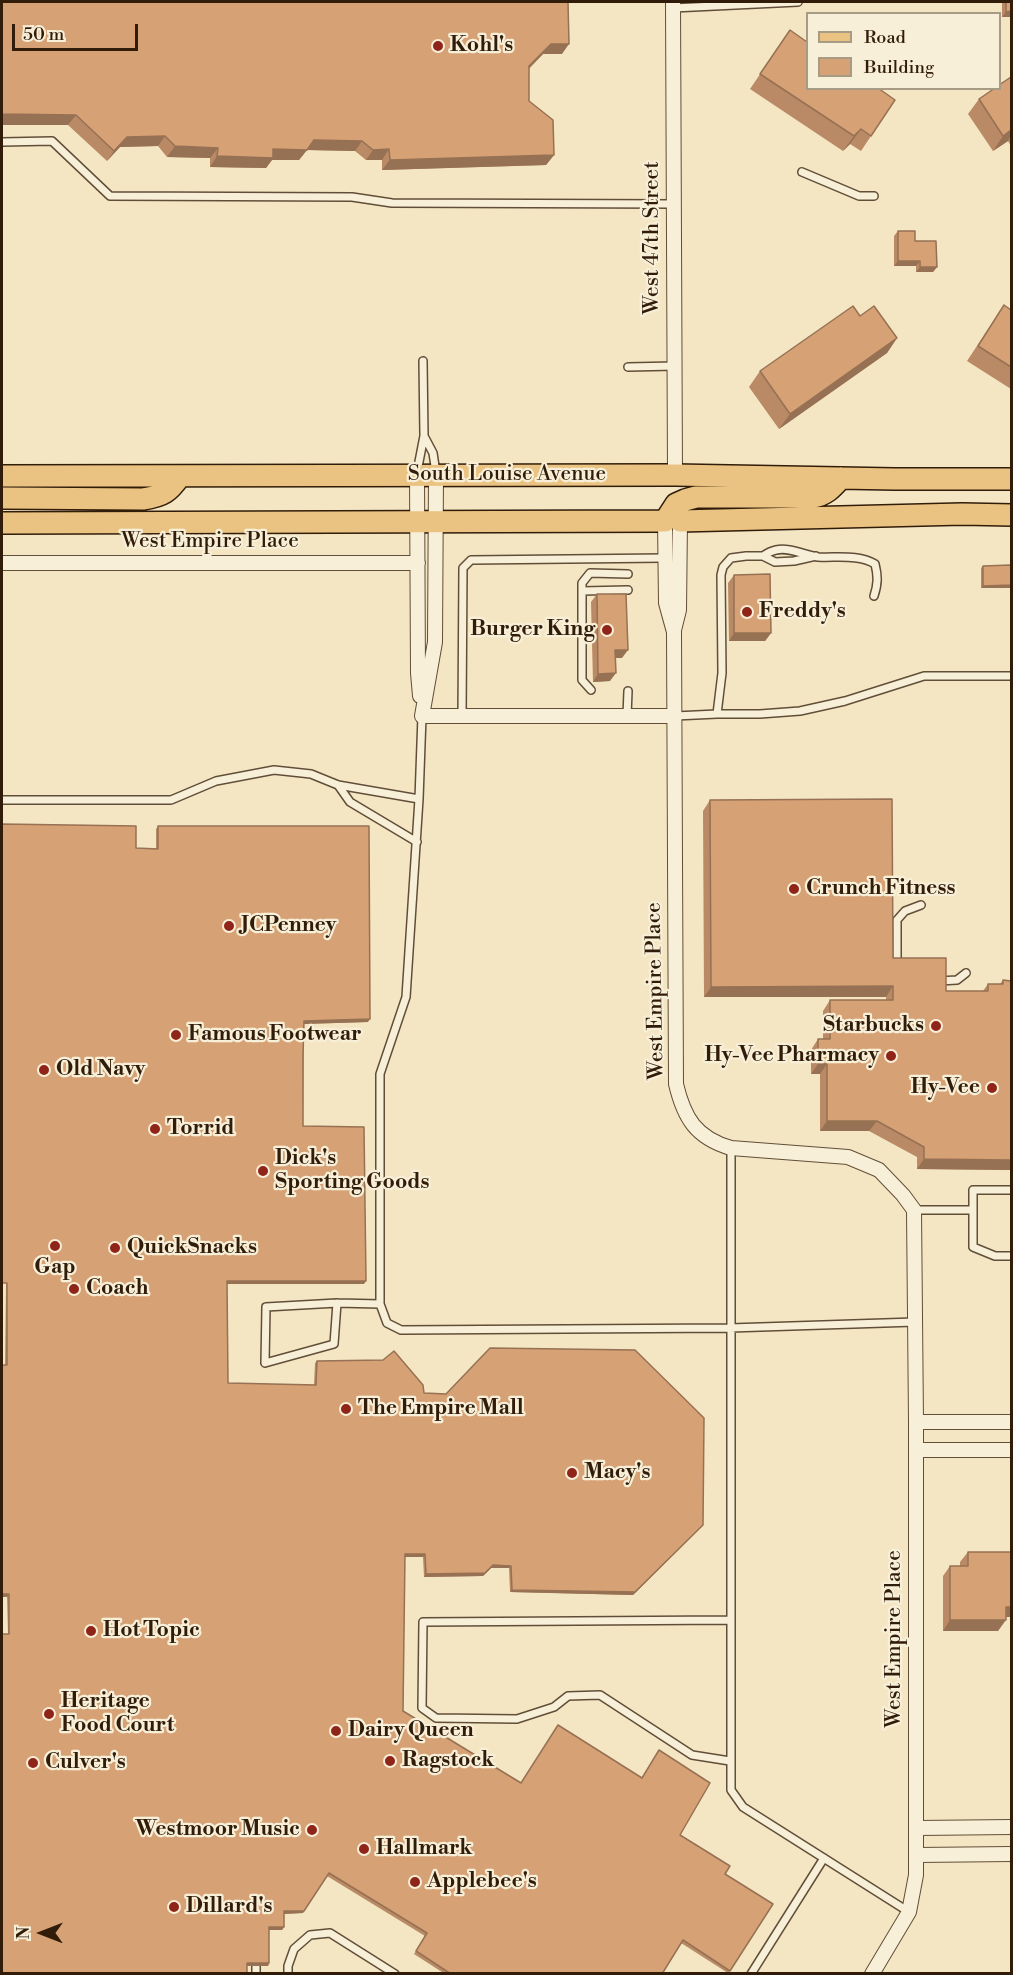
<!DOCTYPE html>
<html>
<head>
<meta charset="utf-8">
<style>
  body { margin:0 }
  #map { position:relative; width:1013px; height:1975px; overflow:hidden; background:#f4e6c3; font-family:"Libre Bodoni",serif }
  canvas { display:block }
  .frame { position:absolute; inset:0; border:3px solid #301c09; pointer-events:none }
  .legend { position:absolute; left:806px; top:12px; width:195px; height:78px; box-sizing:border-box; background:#f8efd8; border:2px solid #a89b85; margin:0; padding:8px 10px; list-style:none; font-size:18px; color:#301c09 }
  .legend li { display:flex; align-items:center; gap:12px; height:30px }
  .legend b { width:30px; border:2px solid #a89b85 }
  .north { position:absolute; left:12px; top:1903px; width:60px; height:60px; -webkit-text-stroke:4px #f8efd8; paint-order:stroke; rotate:270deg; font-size:16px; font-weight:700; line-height:24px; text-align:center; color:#301c09 }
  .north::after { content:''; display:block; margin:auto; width:21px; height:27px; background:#301c09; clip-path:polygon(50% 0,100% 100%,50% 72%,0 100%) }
  .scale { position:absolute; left:12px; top:24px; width:126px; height:27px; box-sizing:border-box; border:3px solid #301c09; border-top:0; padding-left:8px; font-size:18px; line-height:21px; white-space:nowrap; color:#301c09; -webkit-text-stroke:4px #f8efd8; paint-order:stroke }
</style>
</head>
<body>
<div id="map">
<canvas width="1013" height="1975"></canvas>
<div class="frame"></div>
<ul class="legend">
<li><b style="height:8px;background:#eac382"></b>Road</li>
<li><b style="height:16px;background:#d7a176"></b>Building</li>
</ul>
<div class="north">N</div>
<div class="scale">50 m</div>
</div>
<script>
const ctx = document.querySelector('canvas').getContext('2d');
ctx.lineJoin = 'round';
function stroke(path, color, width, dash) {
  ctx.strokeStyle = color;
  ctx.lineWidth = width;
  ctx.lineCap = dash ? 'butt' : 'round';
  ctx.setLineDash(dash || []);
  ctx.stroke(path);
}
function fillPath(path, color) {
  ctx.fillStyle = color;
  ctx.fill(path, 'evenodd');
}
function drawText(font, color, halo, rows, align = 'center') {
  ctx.font = font + ' "Libre Bodoni",serif';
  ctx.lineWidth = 4.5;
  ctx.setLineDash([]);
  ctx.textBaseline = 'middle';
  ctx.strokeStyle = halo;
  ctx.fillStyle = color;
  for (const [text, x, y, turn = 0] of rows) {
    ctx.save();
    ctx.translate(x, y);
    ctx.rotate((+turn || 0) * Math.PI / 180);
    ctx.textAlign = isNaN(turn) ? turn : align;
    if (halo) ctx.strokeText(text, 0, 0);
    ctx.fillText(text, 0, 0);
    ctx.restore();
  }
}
const lane = new Path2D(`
  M673,8L798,2
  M2,142L52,141L110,196L352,197L392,203L674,204
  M802,172L859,196H874
  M628,367L675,366
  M424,436L433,453L436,473
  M417,472L424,436L423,361
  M763,556C766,554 771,551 776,550C790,547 804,555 818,557C836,558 859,554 875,564C878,576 878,584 874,596
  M582,591L628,590
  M591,690L582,680V583L590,573L628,574
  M717,714L722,673L721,575L723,567L731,558L746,556H763L775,562L794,561L816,556
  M422,716L419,799L406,997L380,1074V1304L387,1323L401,1330L730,1328L915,1322
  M462,716L463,568L471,560L665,558
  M627,716L628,691
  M675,716L717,714H760L800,711L845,701L924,676H1012
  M338,785L350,802L417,842
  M2,800H171L216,781L274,770L311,774L338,785L419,799
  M897,967V920L905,911L921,905
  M939,981L957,980L966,973
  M731,1148V1790L743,1807L909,1912
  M1012,1190H973V1247L995,1256H1012
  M914,1210H972
  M337,1303L334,1344L265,1363L266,1307L337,1303L380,1304
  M730,1620L423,1622L422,1708L436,1718L517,1719L554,1707L568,1696L600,1695L692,1755L730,1761
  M256,1966V1974
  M288,1974V1966L294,1949L310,1935L330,1933L395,1974
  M751,1974L824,1858`);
const street = new Path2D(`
  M673,2L675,475
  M417,476L418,673L420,696
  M665,521L666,603L674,632L676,1084C684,1118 696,1138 731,1148L848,1157L879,1170L903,1195L914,1210L916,1422V1875L909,1912L872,1974
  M2,563H418
  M674,630L679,610L680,521
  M422,716H675
  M422,716L435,642L436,475
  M916,1422H1012
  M916,1450H1012
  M917,1828L1012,1827
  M917,1855L1012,1854`);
const primary = new Path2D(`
  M2,476L675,475L895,479H1012
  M2,498L143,499C163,496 169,492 180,476
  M680,521L962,514L1012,515
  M2,523L665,521L676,504L685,500L696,497H813C826,495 832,488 841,478`);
const wall = new Path2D(`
  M2,2L562,54H543L529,69V101L554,155L546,165L382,170V160H366L355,151L307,150L299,160H272L266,168L210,167V158L167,157L158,146L120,147L107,161L68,125H2Z
  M1002,2H1011V17H1002Z
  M790,30L871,136L861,151L850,144L843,151L750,89Z
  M1011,77V146L1008,141L993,151L968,114L979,99Z
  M898,231L915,241L937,267L933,272H916V266H894V236Z
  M1004,305L1011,310V389L967,361Z
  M860,316L897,338L887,353L779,429L749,387L760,371Z
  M1011,565V588H981V568L983,566Z
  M734,575L771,633L765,641H729L728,583Z
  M597,594L622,658H615L610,681L593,682L591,602Z
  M710,800L893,958L946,991H983L988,984H1000L1003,980L1011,1170L917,1169V1157L869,1131H820V1074H811V1050L818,1039H823V1011L830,1000H886V997H704L703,811Z
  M158,826L368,1022L304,1024L303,1126L364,1284H227L228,1383L314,1385L315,1363L317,1361L424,1393L703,1525L633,1595L510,1592L509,1568H491L483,1576L424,1577L423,1557H405L403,1711L520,1783L680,1835L725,1874L773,1904L728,1973L681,1943L662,1974H445L414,1954L425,1936L327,1876L303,1913L284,1914V1927L282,1930H269V1963L268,1966H247L8,1634L7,1597H2V1365H5L6,1286L136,848L156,849V829Z
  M968,1552L1011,1617H1006L998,1631H943V1576L950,1566H960V1562Z`);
const shadedWall = new Path2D(`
  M1011,11V17H1002L1006,12Z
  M551,44H569L562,54H543L521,76L529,66Z
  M2,114L76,115L68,125H2Z
  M861,129L850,144L843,151L854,136Z
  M1011,130V135L1008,141L993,151L1003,136Z
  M165,136L158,146L120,147L107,161L114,151L127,137Z
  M314,140L362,141L355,151L307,150L299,160H272L266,168L210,167L217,156L273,149Z
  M175,146L218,148L210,158L167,157Z
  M389,149L382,160H366L373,150Z
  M554,155L546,165L382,170L390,160Z
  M898,261H920L916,266H894Z
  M920,267H937L933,272H916Z
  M897,338L887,353L779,429L790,414Z
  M1011,585V588H981L983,586Z
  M734,633H771L765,641H729Z
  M615,650H628L622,658H610Z
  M616,673L610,681L593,682L598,674Z
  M893,986L886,997H704L711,987Z
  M370,1019L368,1022L302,1024L304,1021Z
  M818,1064H827L820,1074H811Z
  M827,1121H877L869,1131H820Z
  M924,1159L1011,1160V1170L917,1169Z
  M227,1281H366L364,1284H225Z
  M703,1525L633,1595L510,1592L512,1590Z
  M405,1554H425L423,1557H403Z
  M493,1565L511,1566L509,1568H491L483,1576L424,1577L426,1574Z
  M2,1594H9L7,1597H2Z
  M1006,1607H1011V1617H998Z
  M950,1620H1006L998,1631H943Z
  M284,1911H304L303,1913L282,1914Z
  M269,1927H284L282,1930H268Z
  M247,1963H269L268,1966H245Z`);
const building = new Path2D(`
  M2,2H568L569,44H551L529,66V101L553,120L554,155L390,160L389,149L373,150L362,141L314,140L307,150L273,149V158L217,156L218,148L175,146L165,136L127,137L114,151L76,115L2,114Z
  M1006,2H1011V11L1006,12Z
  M790,30L807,42V88H878L895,100L871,136L861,129L854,136L760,74Z
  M1011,77V130L1003,136L979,99L995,88H999V85Z
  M898,231H915V241H936L937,267H920V261H898Z
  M1004,305L1011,310V367L978,346Z
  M853,306L860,316L874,306L897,338L790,414L760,371Z
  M1011,565V585L983,586V566Z
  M770,574L771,633H734V575Z
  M597,594H626L628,650H615L616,673L598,674Z
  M892,799L893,958H946V991H988V984H1003V980L1011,981V1160L924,1159V1147L877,1121H827V1064H818V1039H830V1000H893V986L711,987L710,800Z
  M2,824L136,826V848L158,849V826H369L370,1019L304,1021L303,1055V1126L364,1127L366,1281H227L228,1383L316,1385L317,1361L383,1360L394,1351L423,1385L424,1393L446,1394L490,1348L635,1350L704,1418L703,1525L635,1592L512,1590L511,1566L493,1565L485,1573L426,1574L425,1554H405L403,1711L521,1783L558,1725L642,1778L659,1750L710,1783L680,1835L730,1866L725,1874L773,1904L730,1971L683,1940L662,1974H451L416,1951L427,1933L329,1873L304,1911H284V1927H269V1963H247V1974H2V1634H9V1594H2V1365H7V1283H2Z
  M968,1552H1011V1607H1006V1620H950V1566H968Z`);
const markers = [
  [438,46,6,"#8f2418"],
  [747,612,6,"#8f2418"],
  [607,630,6,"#8f2418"],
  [794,889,6,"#8f2418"],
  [229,926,6,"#8f2418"],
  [936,1026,6,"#8f2418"],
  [176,1035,6,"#8f2418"],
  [891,1056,6,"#8f2418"],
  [44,1070,6,"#8f2418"],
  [992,1088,6,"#8f2418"],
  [155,1129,6,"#8f2418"],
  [263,1171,6,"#8f2418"],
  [55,1246,6,"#8f2418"],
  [115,1248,6,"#8f2418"],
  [74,1289,6,"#8f2418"],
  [346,1409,6,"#8f2418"],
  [572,1473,6,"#8f2418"],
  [91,1631,6,"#8f2418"],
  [49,1714,6,"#8f2418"],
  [336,1731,6,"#8f2418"],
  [390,1761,6,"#8f2418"],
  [33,1763,6,"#8f2418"],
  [312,1830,6,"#8f2418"],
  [364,1849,6,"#8f2418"],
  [415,1882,6,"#8f2418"],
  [174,1907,6,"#8f2418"]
];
const poiNames = [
  ["Kohl's",450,46],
  ["Freddy's",759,612],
  ["Burger King",595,630,"right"],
  ["Crunch Fitness",806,889],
  ["JCPenney",241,926],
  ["Starbucks",924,1026,"right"],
  ["Famous Footwear",188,1035],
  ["Hy-Vee Pharmacy",879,1056,"right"],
  ["Old Navy",56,1070],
  ["Hy-Vee",980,1088,"right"],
  ["Torrid",167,1129],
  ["Dick's",275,1159],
  ["Sporting Goods",275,1183],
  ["QuickSnacks",127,1248],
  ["Gap",55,1268,"center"],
  ["Coach",86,1289],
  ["The Empire Mall",358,1409],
  ["Macy's",584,1473],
  ["Hot Topic",103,1631],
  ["Heritage",61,1702],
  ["Food Court",61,1726],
  ["Dairy Queen",348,1731],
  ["Ragstock",402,1761],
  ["Culver's",45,1763],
  ["Westmoor Music",300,1830,"right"],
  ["Hallmark",376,1849],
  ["Applebee's",427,1882],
  ["Dillard's",186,1907]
];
const streetNames = [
  ["West 47th Street",653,238,-90],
  ["South Louise Avenue",507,475],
  ["West Empire Place",210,542],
  ["West Empire Place",656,991,-91],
  ["West Empire Place",895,1639,-90]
];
stroke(lane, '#614e38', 10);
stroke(street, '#614e38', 16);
stroke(primary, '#301c09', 24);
stroke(lane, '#f8efd8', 7);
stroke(street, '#f8efd8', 14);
stroke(primary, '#eac382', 21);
fillPath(wall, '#b98a65');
fillPath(shadedWall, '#967153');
fillPath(building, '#d7a176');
stroke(building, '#967153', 1.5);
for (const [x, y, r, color] of markers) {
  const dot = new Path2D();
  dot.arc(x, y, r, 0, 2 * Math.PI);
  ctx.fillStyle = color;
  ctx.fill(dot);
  stroke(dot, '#f8efd8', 2);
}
drawText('bold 21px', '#301c09', '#f8efd8', poiNames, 'left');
drawText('21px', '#301c09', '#f8efd8', streetNames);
</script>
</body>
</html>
